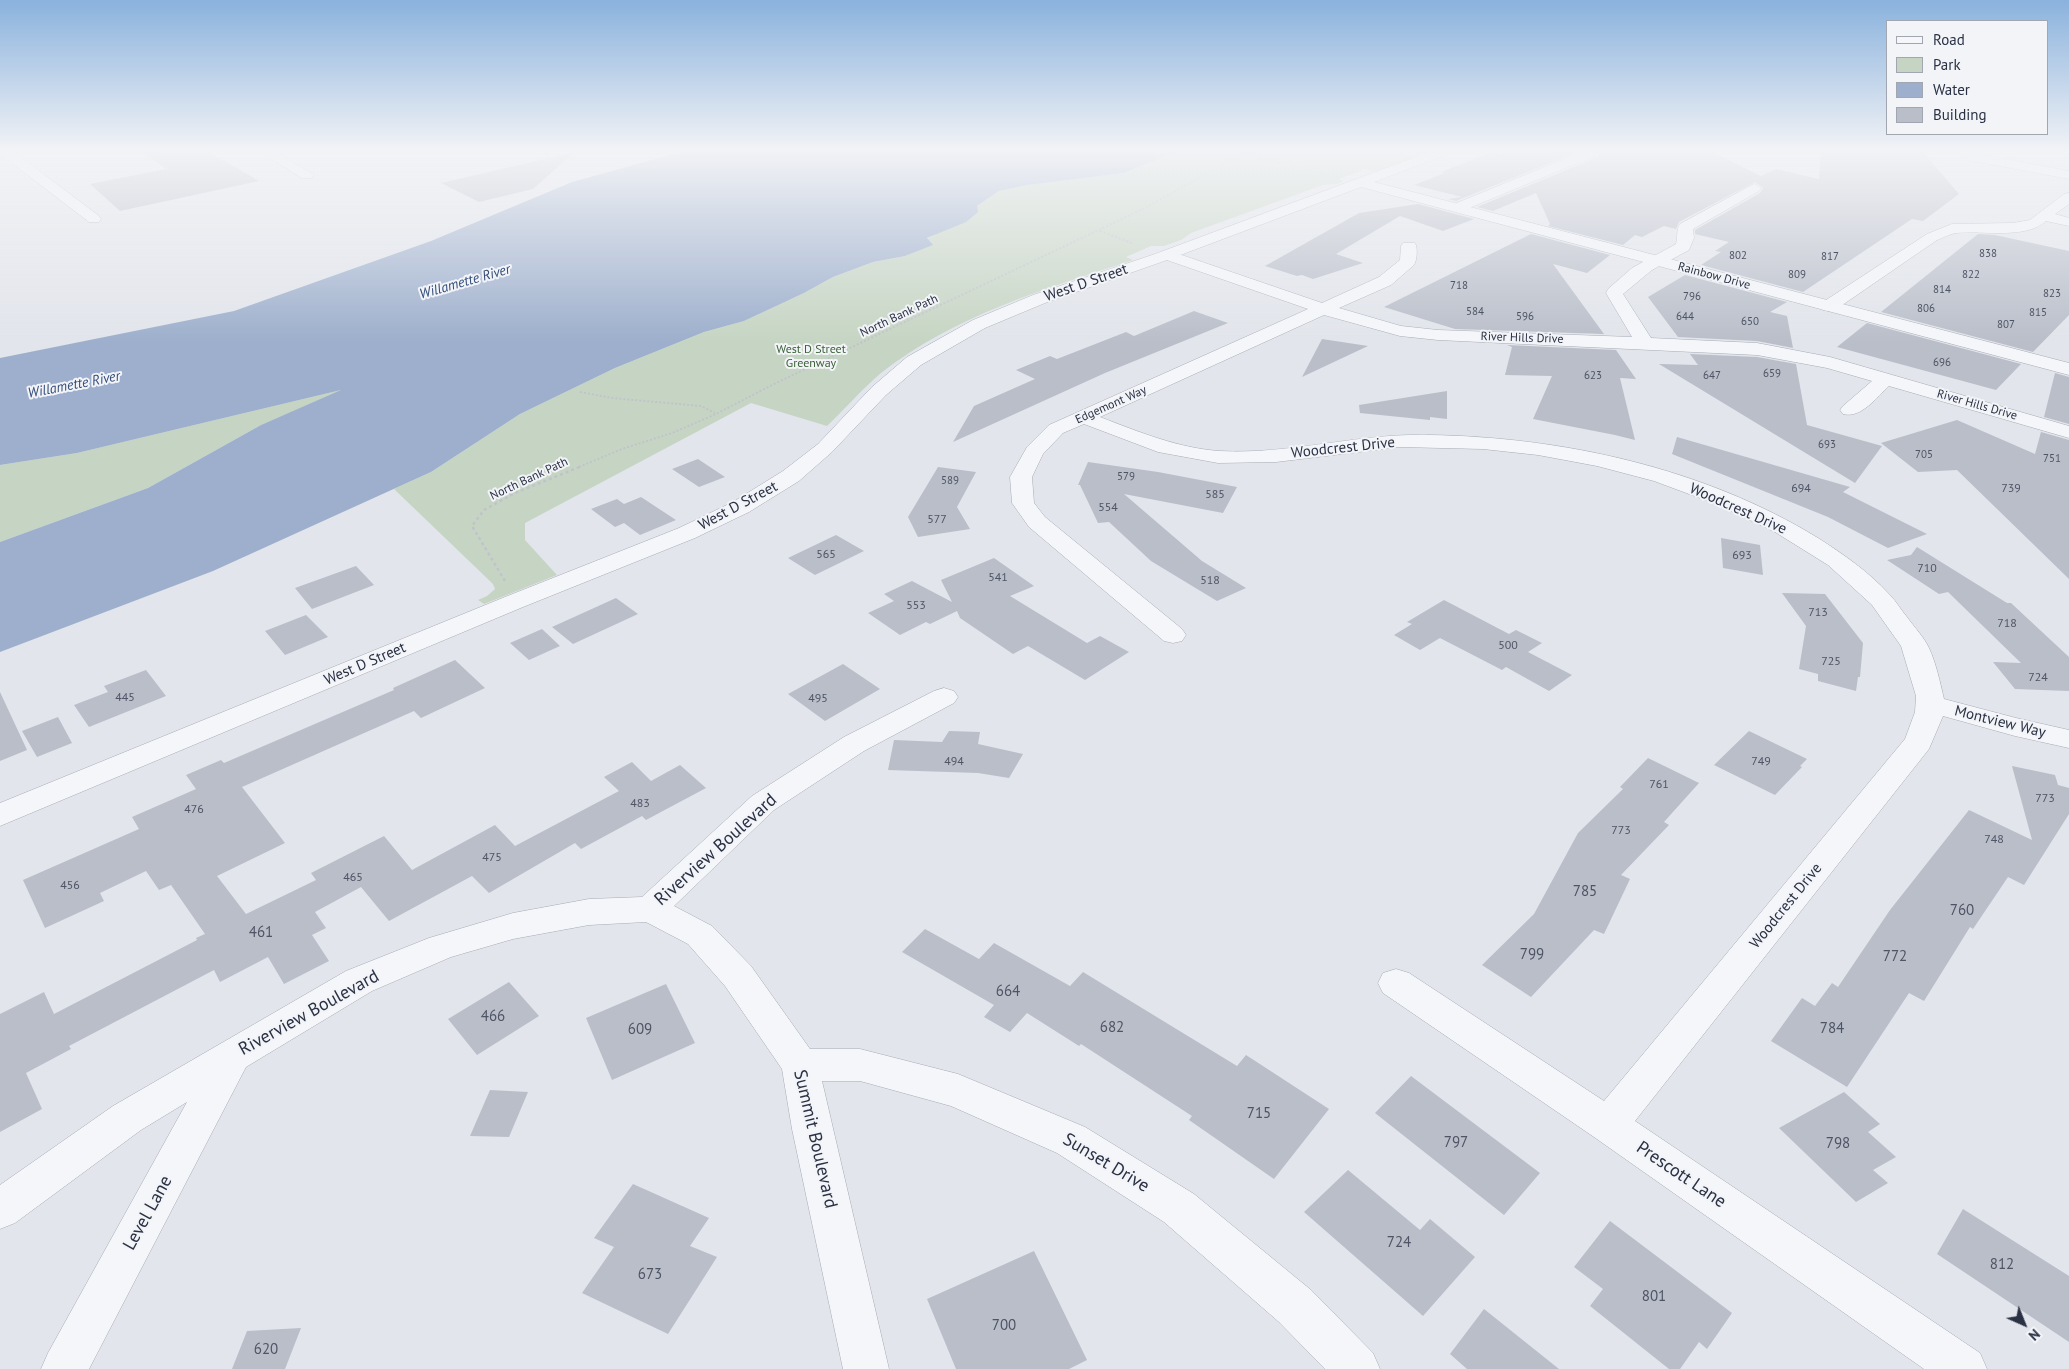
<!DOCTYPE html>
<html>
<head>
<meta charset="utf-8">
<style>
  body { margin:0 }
  #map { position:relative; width:2069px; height:1369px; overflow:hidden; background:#e2e5eb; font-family:"PT Sans",sans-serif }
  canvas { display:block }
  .legend { position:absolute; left:1886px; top:20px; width:162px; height:115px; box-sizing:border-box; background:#f2f4f8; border:1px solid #a2a6b0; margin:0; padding:6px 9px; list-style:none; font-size:15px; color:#2a3144 }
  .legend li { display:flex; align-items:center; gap:10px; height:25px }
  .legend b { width:25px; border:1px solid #a2a6b0 }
  .north { position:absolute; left:1999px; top:1299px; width:50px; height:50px; -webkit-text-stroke:4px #f2f4f8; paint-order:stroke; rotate:136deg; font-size:14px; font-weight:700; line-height:20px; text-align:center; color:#2a3144 }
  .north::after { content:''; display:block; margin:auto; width:18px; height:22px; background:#2a3144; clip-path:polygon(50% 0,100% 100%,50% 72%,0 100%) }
</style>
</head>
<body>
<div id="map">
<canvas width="2069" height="1369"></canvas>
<ul class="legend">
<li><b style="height:6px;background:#f5f6f9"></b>Road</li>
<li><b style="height:14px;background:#c6d5c3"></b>Park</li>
<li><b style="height:14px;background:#9dafcc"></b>Water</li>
<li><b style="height:14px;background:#b9bec9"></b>Building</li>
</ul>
<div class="north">N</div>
</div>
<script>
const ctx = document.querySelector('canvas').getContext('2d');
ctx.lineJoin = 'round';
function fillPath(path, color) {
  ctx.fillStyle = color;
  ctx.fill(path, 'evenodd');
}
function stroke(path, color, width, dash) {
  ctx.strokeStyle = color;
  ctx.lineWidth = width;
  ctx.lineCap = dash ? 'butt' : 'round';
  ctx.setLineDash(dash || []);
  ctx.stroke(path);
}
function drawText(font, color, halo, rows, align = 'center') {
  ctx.font = font + ' "PT Sans",sans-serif';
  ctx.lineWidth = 4;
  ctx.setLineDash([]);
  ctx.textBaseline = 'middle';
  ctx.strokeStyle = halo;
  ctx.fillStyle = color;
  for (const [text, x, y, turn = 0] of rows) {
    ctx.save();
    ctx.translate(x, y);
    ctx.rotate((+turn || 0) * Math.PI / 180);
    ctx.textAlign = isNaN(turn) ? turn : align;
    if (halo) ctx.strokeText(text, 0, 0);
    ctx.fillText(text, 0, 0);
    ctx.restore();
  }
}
const green = new Path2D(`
  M1177,151H1433L1376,172L1365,169L1339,179L1344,181L1337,184L1323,185L1191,233L1181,240L1164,246H1151L1126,257L1133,260C1045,289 955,315 881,373C862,389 845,409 827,426L751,403L525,523V540L557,575L484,604L478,600L487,596L495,589L493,584L394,489L431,472L520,414L615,368L704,332L744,321L804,293L833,277L873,262L905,256L932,245L927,239L938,233L999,191L1028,185L1124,173Z
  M345,389L261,425L148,488L0,542V465L77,453Z`);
const water = new Path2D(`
  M684,151H1177L1124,173L1028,185L999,191L977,206L978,212L966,222L927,238L933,245L905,256L873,262L833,277L804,293L744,321L704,332L615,368L520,414L431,472L213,571L0,652V542L148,488L261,425L341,390L77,453L0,465V358L234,311L431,241L572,182Z`);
const building = new Path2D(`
  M141,151H208L223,161H225L259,181L120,211L90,184L166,169Z
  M1507,151H1580L1456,201L1448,199L1462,197L1414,185L1445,173L1441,172L1492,152L1499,154Z
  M1600,151H1710L1761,176L1776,169L1819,179L1821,151H1922L1959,194L1923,221L1912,219L1803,292L1701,265L1721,252L1715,251L1729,242L1695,234V230L1760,193L1763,188L1755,182L1679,222L1676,229L1664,226L1642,237L1635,235L1623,245L1548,226L1550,224L1536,193L1493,211L1477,207L1598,157Z
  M575,152L533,189L479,202L441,183Z
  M1418,204L1474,219L1443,231L1400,216L1336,254L1363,263L1313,279L1302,275L1297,276L1265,266L1359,213Z
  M1531,234L1610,255L1587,273L1553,264L1604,334L1455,329L1384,307Z
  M1978,234L1995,235L2069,251V315L2033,352L1881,312Z
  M1685,275L1787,302L1770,312L1787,316L1793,348L1757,341L1678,337L1648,297Z
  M1194,311L1228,323L1105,373L953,442L974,406L1035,379L1016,370L1050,356L1057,359L1126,332L1134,336Z
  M1867,323L2021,364L1996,390L1837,347Z
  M1322,339L1368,346L1302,377Z
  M1507,345L1616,350L1636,379L1620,378L1635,440L1615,435L1533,419L1552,376L1505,375L1512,347Z
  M1690,354L1757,357L1796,364L1807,425L1882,446L1855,483L1659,364L1698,365Z
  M2055,373L2069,377V424L2044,417Z
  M1447,391V419L1430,417V420L1360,413L1359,405Z
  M1957,420L2035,454L2041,432L2069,440V579L1957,470L1918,472L1881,443Z
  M1677,437L1850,487L1843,492L1927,534L1888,548L1828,517L1672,454Z
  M698,459L725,477L699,487L672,469Z
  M1088,462L1158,472L1237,487L1223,513L1124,494L1202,561L1246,588L1217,601L1151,561L1109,522L1098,523L1080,485H1078Z
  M938,467L976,472L957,507L970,529L918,537L908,517Z
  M641,497L676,520L640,535L624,523L615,527L591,509L617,499L624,504Z
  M836,535L864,551L815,575L788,558Z
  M1721,538L1760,545L1763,575L1723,568Z
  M1917,547L2007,603H2011L2069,657V691L2015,689L1993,662L2021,663L1948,592L1939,594L1887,560L1911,555Z
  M994,558L1034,586L1010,596L1087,643L1100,636L1129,652L1085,680L1028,646L1013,654L960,618L957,611L930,624L926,622L900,635L868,613L894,601L884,594L912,581L952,602L941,580Z
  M356,566L374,585L312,609L295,588Z
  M1782,593L1825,594L1863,643L1860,677H1858L1856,691L1818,681V674L1799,669L1806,626Z
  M616,598L638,614L573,644L552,627Z
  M1444,600L1509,634L1516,630L1542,643L1528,652L1572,675L1549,691L1506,667L1502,670L1440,638L1420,650L1394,635L1412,624L1407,622Z
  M306,615L328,637L285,655L265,631Z
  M542,629L560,646L529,660L510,643Z
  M455,660L485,688L421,718L414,711L242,787L285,843L217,876L246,914L316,880L311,873L384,836L412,870L495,825L515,846L619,791L604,777L632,762L651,781L680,765L706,788L646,820L642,816L581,849L575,843L489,893L472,876L389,921L361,887L315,912L326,928L312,935L329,961L284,984L268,957L220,982L214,970L69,1046L71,1049L26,1073L42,1109L0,1132V1014L44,992L54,1014L197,940L196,938L205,934L171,885L159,890L146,871L100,893L104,901L45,928L23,880L139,829L132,817L196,789L186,775L221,760L224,763L394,690L393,688Z
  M843,664L880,689L825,721L788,694Z
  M146,670L166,696L89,727L74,705L108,692L104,686Z
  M0,692L27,750L0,761Z
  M58,717L72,743L37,757L22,731Z
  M949,731L980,732L978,744L1023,754L1009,778L978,773L888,770L894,740L942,742Z
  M1749,731L1807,759L1800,766L1802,767L1775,795L1714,765Z
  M1648,758L1699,783L1664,822L1669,825L1621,875L1630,879L1604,934L1594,930L1531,997L1482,965L1534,914L1578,833L1623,789L1620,787Z
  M2012,766L2055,775L2058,785L2069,788V814L2024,885L2008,877L1973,929L1970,927L1924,1001L1909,993L1847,1087L1771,1041L1802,998L1815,1006L1832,983L1838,987L1890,910L1969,810L2032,840Z
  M925,929L979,959L994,943L1070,986L1083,972L1237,1066L1246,1055L1329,1109L1274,1179L1189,1120L1192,1116L1081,1044L1079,1046L1027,1013L1010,1032L984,1017L994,1005L902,952Z
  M509,982L539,1016L477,1055L448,1019Z
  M666,984L695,1043L612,1080L586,1018Z
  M1411,1076L1540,1173L1504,1215L1375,1113Z
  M490,1090L528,1092L509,1137L470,1136Z
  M1844,1092L1880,1124L1868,1132L1896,1157L1873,1170L1888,1183L1856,1202L1779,1128Z
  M1348,1170L1420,1230L1430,1219L1475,1257L1423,1316L1304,1212Z
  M633,1184L709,1218L690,1246L717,1257L668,1334L582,1293L614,1247L594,1238Z
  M1963,1209L2069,1276V1342L1937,1254Z
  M1610,1221L1732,1313L1707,1349L1699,1342L1680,1369H1669L1590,1306L1603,1289L1574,1267Z
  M1034,1251L1087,1360L1069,1369H956L927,1299Z
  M1484,1309L1559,1369H1467L1450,1354Z
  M301,1328L285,1369H232L247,1331Z`);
const pathFar1 = new Path2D(`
  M1244,153L1323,174
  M1100,231L1134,244
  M580,392L612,398L701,406L715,413
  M579,467L622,449L672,433L716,414L774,384L1145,208L1247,151`);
const path = new Path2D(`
  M505,581L472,526L484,510L515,493L582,466`);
const minor = new Path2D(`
  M0,151H13L99,216L101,219L99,222H89L0,154Z
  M259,151H275L314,175L312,178H302Z
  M1584,151L1599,152L1597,155L1462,211H1452L1450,208L1452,205Z
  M1973,153L2069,171V179L1968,160L1966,157Z
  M1754,184L1761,188L1759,191L1693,229L1694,238L1689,250L1652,270L1623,294L1651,338L1757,343L1830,357L2069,426V438L1889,386C1877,397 1861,419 1843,414L1840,410L1843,406L1872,381L1827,368L1757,355L1438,340L1400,336L1324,315L1100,417C1139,432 1178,448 1219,451C1290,455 1359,433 1429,435C1562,437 1704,468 1818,538C1843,554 1869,572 1889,594C1896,601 1901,610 1907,617C1914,627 1924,637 1929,648C1936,663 1940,682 1944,699L2016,718L2069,730V748L2015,736L1943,716L1929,749L1635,1121L1980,1353L1987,1369H1924L1594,1137L1383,993L1378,983L1383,973L1396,969L1409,973L1604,1101L1905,739L1915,712L1916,696L1901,646L1872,605L1828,565L1775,532L1716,504L1654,481L1597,466L1538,455L1483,449L1400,447L1276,462L1218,463L1158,452L1084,424L1063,433L1043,454L1032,477L1034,503L1045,517L1182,629L1186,635L1182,641L1173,643L1164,641L1029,527L1012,503L1010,477L1027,447L1049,425L1308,309L1161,258L1159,255L1161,252H1173L1322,303L1379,277L1400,260L1401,246L1403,243H1415C1418,248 1417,260 1414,265L1391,285L1339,308L1401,326L1438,330L1632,337L1606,293L1608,289L1632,268L1676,244C1678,238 1676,229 1680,224Z
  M2069,193V204L2055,214L2069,218V226L2046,221C2025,240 1982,230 1956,233C1949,234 1943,238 1937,240L1835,310L1829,311L1823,310L1820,306L1823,302L1927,234L1952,224L2013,223L2030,220L2064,194Z
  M944,688L954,691L958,697L954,703L864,751L774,810L674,906L712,926L751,966L810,1049H860L958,1074L1085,1127L1194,1194L1311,1290L1373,1353L1380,1369H1325L1279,1322L1164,1222L1057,1153L951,1106L860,1081H822L889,1369H843L792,1129L782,1069L725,986L688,944L646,922L589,925L513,939L451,957L372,991L246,1067L89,1369H41L48,1353L187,1102L141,1130L15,1223L0,1229V1185L113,1106L346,971L429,938L513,913L589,899L642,897L752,796L844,737L934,691Z`);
const tertiary = new Path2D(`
  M1432,151H1450L1448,154L1374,182L2069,363V375L1361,187L1167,260L1045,303L985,328L921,365L886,395L832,452L799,481L749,512L695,538L523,607L0,826V803L505,597L679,528L733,502L783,471L818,444L872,387L907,357L973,320L1033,295L1155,254Z`);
const farNumbernames = [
  ["838",1988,254],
  ["802",1738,256],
  ["817",1830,257],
  ["809",1797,275],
  ["822",1971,275],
  ["718",1459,286],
  ["814",1942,290],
  ["823",2052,294],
  ["796",1692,297],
  ["806",1926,309],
  ["584",1475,312],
  ["815",2038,313],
  ["596",1525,317],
  ["644",1685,317],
  ["650",1750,322],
  ["807",2006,325],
  ["696",1942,363],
  ["659",1772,374],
  ["623",1593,376],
  ["647",1712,376],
  ["693",1827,445],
  ["705",1924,455],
  ["751",2052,459],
  ["579",1126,477],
  ["589",950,481]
];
const farStreetnames = [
  ["Rainbow Drive",1714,276,15],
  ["North Bank Path",899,316,-25],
  ["River Hills Drive",1522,338,2],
  ["Edgemont Way",1111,405,-24],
  ["River Hills Drive",1977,405,16],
  ["North Bank Path",529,479,-25]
];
const farParknames = [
  ["West D Street",811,350],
  ["Greenway",811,364]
];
const numberNames = [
  ["694",1801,489],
  ["739",2011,489],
  ["585",1215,495],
  ["554",1108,508],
  ["577",937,520],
  ["565",826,555],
  ["693",1742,556],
  ["710",1927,569],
  ["541",998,578],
  ["518",1210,581],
  ["553",916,606],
  ["713",1818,613],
  ["718",2007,624],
  ["500",1508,646],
  ["725",1831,662],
  ["724",2038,678],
  ["445",125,698],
  ["495",818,699],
  ["494",954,762],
  ["749",1761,762],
  ["761",1659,785],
  ["773",2045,799],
  ["483",640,804],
  ["476",194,810],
  ["773",1621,831],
  ["748",1994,840],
  ["475",492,858],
  ["465",353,878],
  ["456",70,886]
];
const farWaternames = [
  ["Willamette River",465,282,-16],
  ["Willamette River",74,385,-11]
];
const streetNames = [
  ["West D Street",1086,283,-19],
  ["Woodcrest Drive",1343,448,-6],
  ["West D Street",738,506,-28],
  ["Woodcrest Drive",1738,509,24],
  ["West D Street",365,664,-23],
  ["Montview Way",2000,722,14],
  ["Woodcrest Drive",1786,906,-51]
];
const nearNumbernames = [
  ["785",1585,892],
  ["760",1962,911],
  ["461",261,933],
  ["799",1532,955],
  ["772",1895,957],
  ["664",1008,992],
  ["466",493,1017],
  ["682",1112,1028],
  ["784",1832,1029],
  ["609",640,1030],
  ["715",1259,1114],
  ["797",1456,1143],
  ["798",1838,1144],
  ["724",1399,1243],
  ["812",2002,1265],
  ["673",650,1275],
  ["801",1654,1297],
  ["700",1004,1326],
  ["620",266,1350]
];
const nearStreetnames = [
  ["Riverview Boulevard",716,850,-42],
  ["Riverview Boulevard",309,1013,-29],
  ["Summit Boulevard",815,1139,77],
  ["Sunset Drive",1106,1163,31],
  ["Prescott Lane",1681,1175,34],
  ["Level Lane",148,1213,-61]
];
fillPath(green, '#c6d5c3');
fillPath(water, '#9dafcc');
fillPath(building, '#b9bec9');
stroke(minor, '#a7abb6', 1);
stroke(tertiary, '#a7abb6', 1);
stroke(pathFar1, '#c0c3ca', 2, [2, 2]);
stroke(path, '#c0c3ca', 2.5, [3, 3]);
fillPath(minor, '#f5f6f9');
fillPath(tertiary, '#f5f6f9');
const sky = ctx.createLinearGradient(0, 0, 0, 342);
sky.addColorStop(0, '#8ab2dd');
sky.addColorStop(0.44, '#f2f3f6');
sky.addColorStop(1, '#f2f3f600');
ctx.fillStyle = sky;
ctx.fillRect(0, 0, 2069, 342);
drawText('11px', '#4e5465', null, farNumbernames);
drawText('12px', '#2a3144', '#f2f4f8', farStreetnames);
drawText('12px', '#3b6037', '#f2f4f8', farParknames);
drawText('12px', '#4e5465', null, numberNames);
drawText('italic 14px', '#324c79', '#f2f4f8', farWaternames);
drawText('15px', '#2a3144', '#f2f4f8', streetNames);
drawText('15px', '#4e5465', null, nearNumbernames);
drawText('18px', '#2a3144', '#f2f4f8', nearStreetnames);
</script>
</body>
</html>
